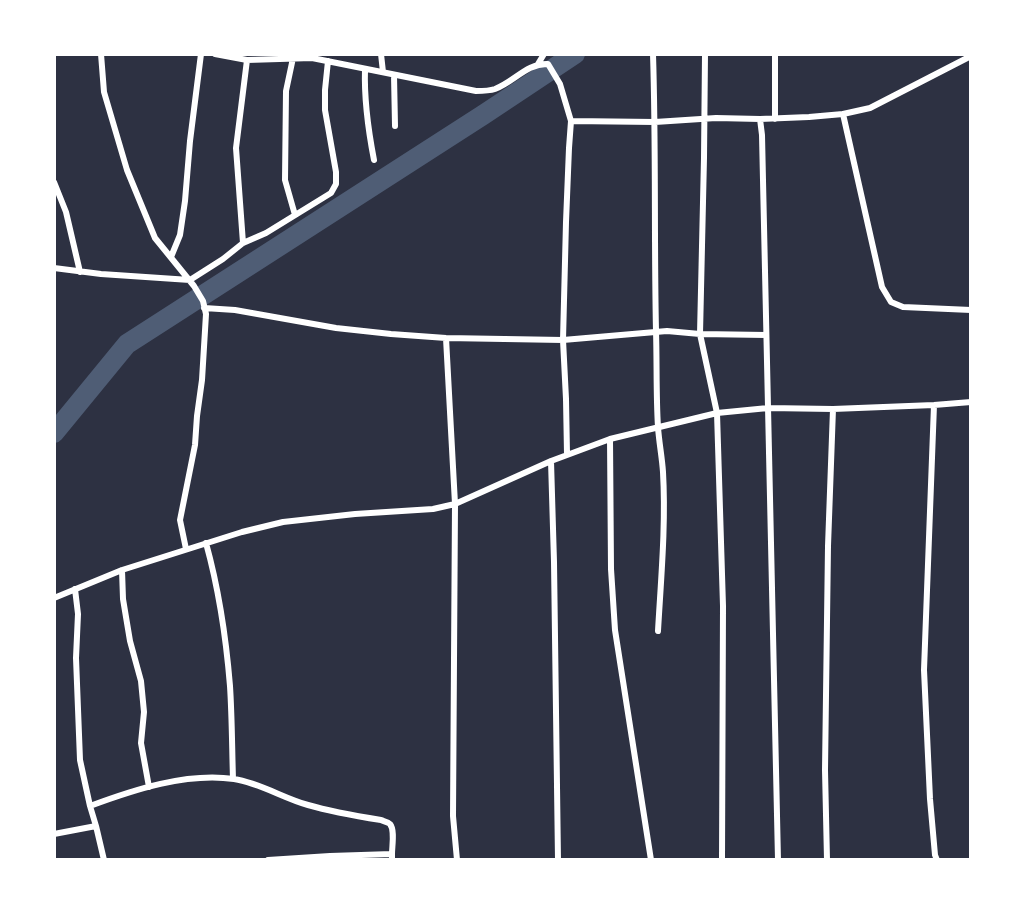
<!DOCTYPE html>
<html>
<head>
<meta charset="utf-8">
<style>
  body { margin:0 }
  #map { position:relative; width:1025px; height:914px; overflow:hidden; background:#2d3142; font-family:"Times New Roman",serif }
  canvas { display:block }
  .frame { position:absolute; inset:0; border:56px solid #fff; pointer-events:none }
</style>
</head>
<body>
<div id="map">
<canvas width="1025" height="914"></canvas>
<div class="frame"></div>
</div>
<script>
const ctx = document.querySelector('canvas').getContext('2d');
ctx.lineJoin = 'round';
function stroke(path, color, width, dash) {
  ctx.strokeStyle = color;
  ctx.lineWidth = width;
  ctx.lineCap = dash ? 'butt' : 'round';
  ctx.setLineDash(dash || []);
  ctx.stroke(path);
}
const canal = new Path2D(`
  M54,433L127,344L483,115L575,54`);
const minor = new Path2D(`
  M101,54L104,92L127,170L155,238L194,286L203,301L206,314L202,380L197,416L195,445L180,520L186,549
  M215,54L247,60L312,58L476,91C483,91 489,91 495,89C514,82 527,63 548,64L560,84L571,121L569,148L566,222L563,340L566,399L567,454
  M381,54L383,72
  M653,54C656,146 654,239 656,331C657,363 656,395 658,427C659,442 662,457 663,472C666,525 661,578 658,631
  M705,54L704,158L700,334L717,413L723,606L722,860
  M775,54V119
  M293,58L286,91L285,180L295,215
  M538,64L544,54
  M365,69C364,100 368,129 374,160
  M394,75L395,126
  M843,114L882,287L891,302L903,307L971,310
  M760,119L762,135L778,860
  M571,121L655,122L716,118L760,119L809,117L843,114L870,108L971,56
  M54,182L66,212L80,272
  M243,243L236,148L247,60
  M171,257L180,235L185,201L190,141L201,54
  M54,268L101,274L190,280L223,259L243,243L266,233L331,193L336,184V172L325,110V90L328,61
  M204,308L235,310L336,328L391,334L446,338L563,340L667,331L700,334L766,335
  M446,338L455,504L453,816L457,860
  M934,405L924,670L930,799L935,855L937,860
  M610,439L611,569L615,630L651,860
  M551,461L554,562L558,860
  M206,543C219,590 226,637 230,686C232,717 232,748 233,779
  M122,570L123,599L130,641L141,681L144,712L141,743L149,787
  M75,589L78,614L76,658L80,760L90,806L96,826
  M54,598L122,570L242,532L283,522L355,514L433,509L455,504L551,461L610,439L717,413L768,408L833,409L934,405L971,402
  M90,806C133,790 187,772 234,779C260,783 283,798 308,805C332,812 356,816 381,820C383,821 388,822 390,824C395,830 392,846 392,854
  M54,834L96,826L104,860
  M268,860L330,856L392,854V860
  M827,860L825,770L828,546L833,409`);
stroke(canal, '#4f5d75', 20);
stroke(minor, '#fff', 6);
</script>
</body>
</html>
